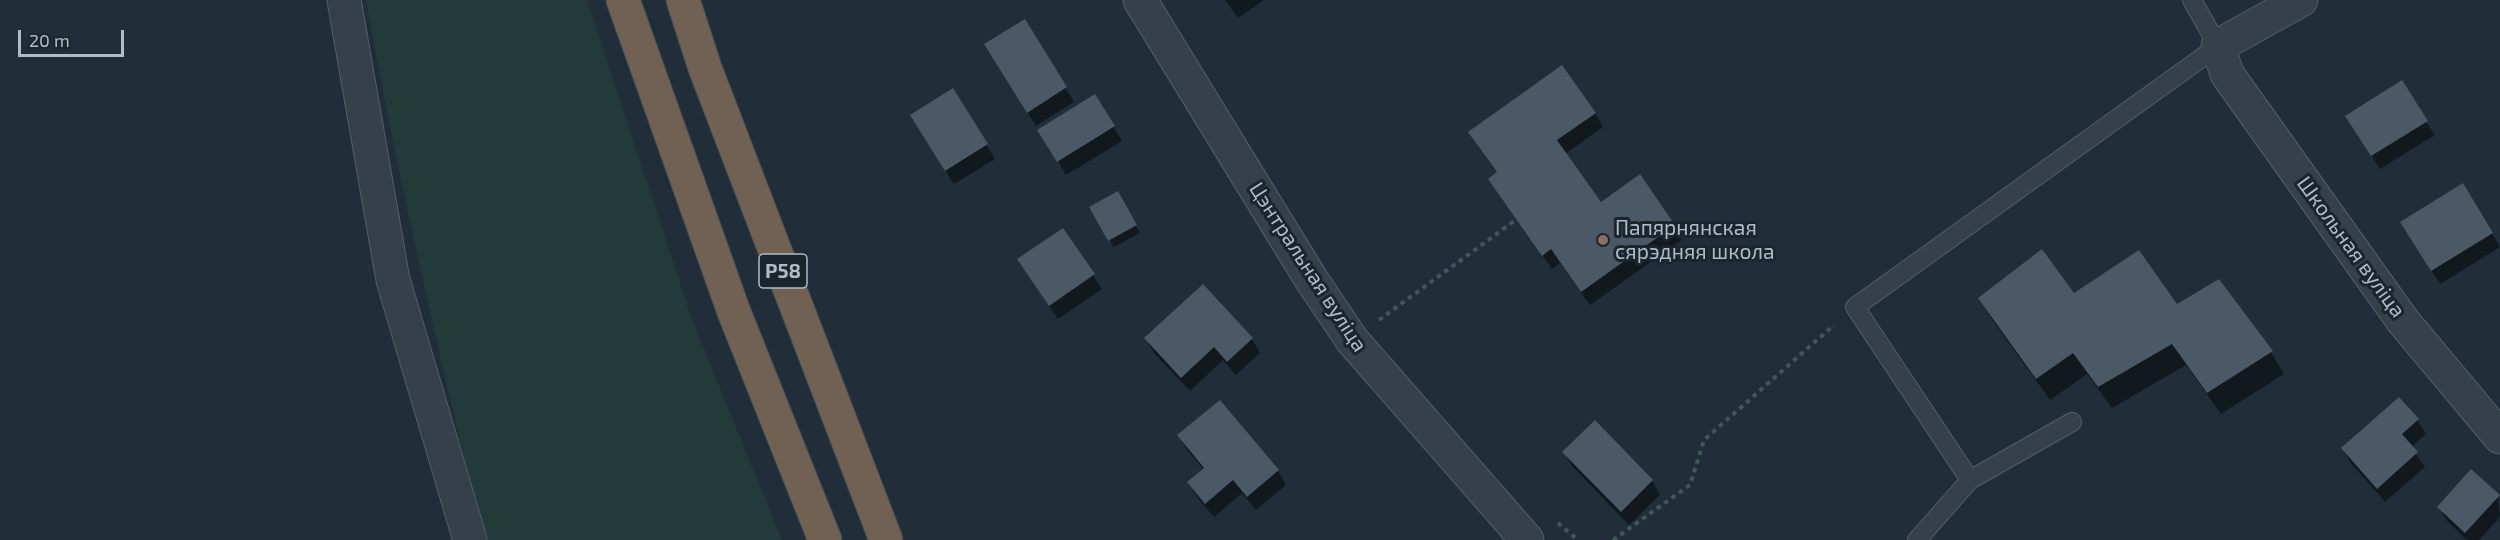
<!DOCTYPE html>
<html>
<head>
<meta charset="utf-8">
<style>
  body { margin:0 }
  #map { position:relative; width:2500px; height:540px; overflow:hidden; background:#212e39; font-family:"Exo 2",sans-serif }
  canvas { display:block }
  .scale { position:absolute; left:18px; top:30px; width:106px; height:27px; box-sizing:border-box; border:3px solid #b0bbc6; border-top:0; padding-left:8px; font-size:18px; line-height:21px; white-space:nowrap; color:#b0bbc6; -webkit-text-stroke:4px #1a252e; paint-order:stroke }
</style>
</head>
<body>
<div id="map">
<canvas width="2500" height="540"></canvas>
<div class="scale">20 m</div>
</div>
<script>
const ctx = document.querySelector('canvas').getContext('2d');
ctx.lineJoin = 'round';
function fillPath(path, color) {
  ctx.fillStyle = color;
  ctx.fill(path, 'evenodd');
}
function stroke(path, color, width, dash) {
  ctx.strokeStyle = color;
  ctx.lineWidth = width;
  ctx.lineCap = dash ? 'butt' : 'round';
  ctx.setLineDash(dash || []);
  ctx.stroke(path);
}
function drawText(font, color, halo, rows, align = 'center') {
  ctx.font = font + ' "Exo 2",sans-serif';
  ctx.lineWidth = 6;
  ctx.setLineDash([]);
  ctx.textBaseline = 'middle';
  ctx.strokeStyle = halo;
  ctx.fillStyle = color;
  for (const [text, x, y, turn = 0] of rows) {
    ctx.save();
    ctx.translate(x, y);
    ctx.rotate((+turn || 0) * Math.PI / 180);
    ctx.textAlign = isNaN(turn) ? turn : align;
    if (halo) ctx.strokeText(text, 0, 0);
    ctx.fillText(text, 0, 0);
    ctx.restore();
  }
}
const green = new Path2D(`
  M366,0H587L693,322L782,540H484C441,361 398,182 366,0Z`);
const shadow = new Path2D(`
  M1225,0H1264L1238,18Z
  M1025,21L1074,102L1036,126L994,58Z
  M953,90L995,159L954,184L920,130Z
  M1095,96L1122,141L1066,175L1040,130Z
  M1595,113L1603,127L1565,154L1601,204L1639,176L1682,240L1590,305L1560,263L1552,269L1498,193V174L1478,146Z
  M2426,122L2435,135L2380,169L2355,130Z
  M1117,193L1140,233L1114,247L1091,208Z
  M1063,230L1102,289L1058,319L1027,273Z
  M2492,233L2500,247L2440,284L2410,236Z
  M1980,299L2177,306L2271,352L2284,374L2221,414L2186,365L2112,408L2087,374L2050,400L1993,321Z
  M1146,339H1252L1260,353L1236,375L1223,360L1190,391L1154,353Z
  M1220,402L1278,471L1286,485L1256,510L1242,493L1214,517L1197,497L1189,483L1204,470L1187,450L1179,436Z
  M2417,420L2426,434L2411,447L2425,467L2385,502L2351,463L2343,449Z
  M1564,452L1652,481L1660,495L1629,525L1572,466Z
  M2498,496L2500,517L2479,540H2467L2447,521L2439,507Z`);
const building = new Path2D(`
  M1025,19L1067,87L1027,113L984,44Z
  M1562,65L1596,113L1557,140L1601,202L1640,174L1675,225L1581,292L1551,249L1542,256L1488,179L1497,172L1468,132Z
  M2402,80L2428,121L2371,156L2345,116Z
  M953,88L988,144L945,171L910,115Z
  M1095,94L1115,126L1057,162L1037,130Z
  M2463,183L2493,233L2431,271L2400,222Z
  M1118,191L1137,225L1108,241L1089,207Z
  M1063,228L1095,274L1049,306L1017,259Z
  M2042,249L2074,293L2139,250L2177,304L2219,279L2273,351L2207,393L2172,344L2098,387L2073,353L2036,379L1978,298Z
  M1203,284L1253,338L1227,362L1214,347L1181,378L1144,338Z
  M2399,397L2419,419L2402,434L2418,452L2377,489L2341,448Z
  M1220,400L1279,470L1247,497L1233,480L1205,504L1187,482L1204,468L1177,435Z
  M1595,420L1653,480L1621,512L1562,452Z
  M2471,469L2500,495L2465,533L2437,507Z`);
const path = new Path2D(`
  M1379,320L1517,219
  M1558,523L1578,540
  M1613,540L1690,485L1704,440L1834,325`);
const lane = new Path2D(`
  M1970,480L1855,307L2218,46L2192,0
  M1917,540L1970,480L2072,422`);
const street = new Path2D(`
  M344,0L393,280L470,540
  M1140,0L1311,279L1352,340L1527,540
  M2301,0L2218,46L2227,74L2403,321L2500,437`);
const highway = new Path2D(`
  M623,0L734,312L825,540
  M683,0L705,68L886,540`);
const markers = [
  [1603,240,6,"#8d6e63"]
];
const shields = [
  [783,271,48]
];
const shieldNames = [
  ["Р58",783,271]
];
const poiNames = [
  ["Папярнянская",1615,228],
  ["сярэдняя школа",1615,252]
];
const streetNames = [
  ["Школьная вуліца",2351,247,54],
  ["Цэнтральная вуліца",1308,267,57]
];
fillPath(green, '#233a3a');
fillPath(shadow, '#0007');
fillPath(building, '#4a5965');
stroke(lane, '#535e67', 20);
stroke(street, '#535e67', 35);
stroke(highway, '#404b54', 35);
stroke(path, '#415757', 4, [4.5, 4.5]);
stroke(lane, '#35404a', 18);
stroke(street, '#35404a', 33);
stroke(highway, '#706152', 33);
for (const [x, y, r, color] of markers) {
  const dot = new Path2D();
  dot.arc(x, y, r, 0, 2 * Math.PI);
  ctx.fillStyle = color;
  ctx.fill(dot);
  stroke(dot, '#1a252e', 2);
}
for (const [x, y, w] of shields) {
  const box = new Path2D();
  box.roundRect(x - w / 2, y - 17, w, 34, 4.5);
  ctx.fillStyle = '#1a252e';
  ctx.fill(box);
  stroke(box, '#b0bbc6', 1.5);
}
drawText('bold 20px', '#b0bbc6', null, shieldNames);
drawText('21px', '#b0bbc6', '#1a252e', poiNames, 'left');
drawText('21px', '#b0bbc6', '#1a252e', streetNames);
</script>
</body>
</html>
